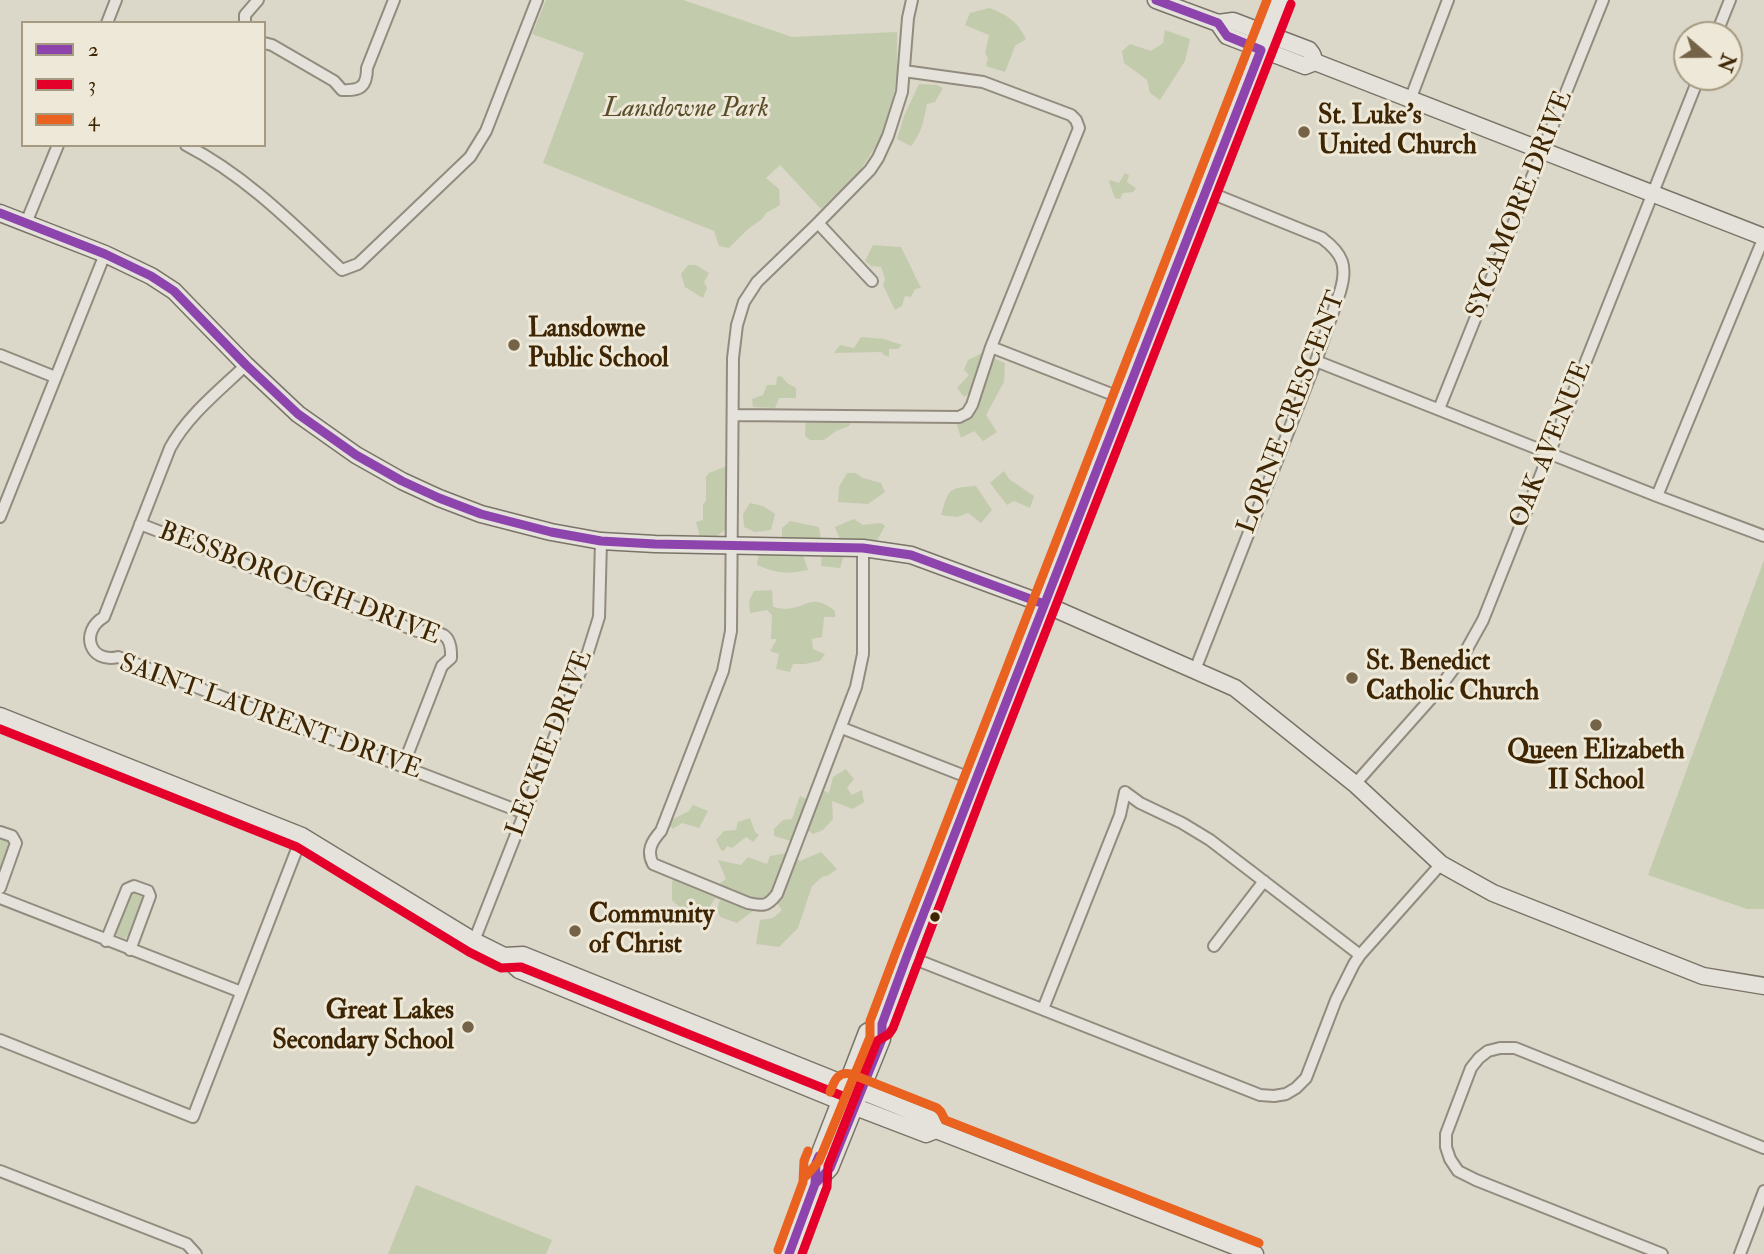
<!DOCTYPE html>
<html>
<head>
<meta charset="utf-8">
<style>
  body { margin:0 }
  #map { position:relative; width:1764px; height:1254px; overflow:hidden; background:#dbd7c9; font-family:"IM FELL Double Pica",serif }
  canvas { display:block }
  .legend { position:absolute; left:21px; top:21px; width:245px; height:126px; box-sizing:border-box; background:#ede8d7; border:2px solid #a79a82; margin:0; padding:9px 12px; list-style:none; font-size:21px; color:#3e2503 }
  .legend li { display:flex; align-items:center; gap:14px; height:35px }
  .legend b { width:35px; border:2px solid #a79a82 }
  .north { position:absolute; left:1673px; top:21px; width:70px; height:70px; box-sizing:border-box; background:#ede8d7; border:2px solid #a79a82; border-radius:50%; rotate:110deg; font-size:19px; font-weight:700; line-height:28px; text-align:center; color:#3e2503 }
  .north::after { content:''; display:block; margin:auto; width:24px; height:32px; background:#756348; clip-path:polygon(50% 0,100% 100%,50% 72%,0 100%) }
</style>
</head>
<body>
<div id="map">
<canvas width="1764" height="1254"></canvas>
<ul class="legend">
<li><b style="height:9px;background:#8e44ad"></b>2</li>
<li><b style="height:9px;background:#e4002b"></b>3</li>
<li><b style="height:9px;background:#e96220"></b>4</li>
</ul>
<div class="north">N</div>
</div>
<script>
const ctx = document.querySelector('canvas').getContext('2d');
ctx.lineJoin = 'round';
function fillPath(path, color) {
  ctx.fillStyle = color;
  ctx.fill(path, 'evenodd');
}
function stroke(path, color, width, dash) {
  ctx.strokeStyle = color;
  ctx.lineWidth = width;
  ctx.lineCap = dash ? 'butt' : 'round';
  ctx.setLineDash(dash || []);
  ctx.stroke(path);
}
function drawText(font, color, halo, rows, align = 'center') {
  ctx.font = font + ' "IM FELL Double Pica",serif';
  ctx.lineWidth = 6;
  ctx.setLineDash([]);
  ctx.textBaseline = 'middle';
  ctx.strokeStyle = halo;
  ctx.fillStyle = color;
  for (const [text, x, y, turn = 0] of rows) {
    ctx.save();
    ctx.translate(x, y);
    ctx.rotate((+turn || 0) * Math.PI / 180);
    ctx.textAlign = isNaN(turn) ? turn : align;
    if (halo) ctx.strokeText(text, 0, 0);
    ctx.fillText(text, 0, 0);
    ctx.restore();
  }
}
const green = new Path2D(`
  M546,0H683L792,37L897,32V74L894,94L881,138L859,172L821,209L780,165L766,178L779,189L780,205L766,213L762,219L748,229L729,248L719,246L714,231L543,163L584,53L532,34Z
  M989,8C1008,15 1017,21 1026,39L1015,46L1005,72L986,66L988,58L985,53L989,35L965,25L970,13Z
  M1165,30L1190,39L1185,61L1160,100L1150,93L1147,80L1124,63L1122,51L1130,44L1151,51L1163,43Z
  M919,84L937,85L943,88L935,102L927,104C924,119 922,133 911,146L897,139L904,116Z
  M1125,173L1129,175L1127,182L1136,188L1133,192L1123,193L1120,199L1115,198L1109,182L1110,180L1119,183Z
  M873,245L901,247L921,288L915,289L911,297L905,296L902,306L895,310L883,285L885,279L881,267L871,266L865,261Z
  M688,265H696L709,273L704,282L707,288L703,298L685,287L681,274Z
  M861,337L884,339L902,345L898,349H889V357L884,355L881,352L834,353L840,345L854,348Z
  M982,353L1005,363L1004,382L986,415L997,432L983,441L974,431L961,438L955,419L964,418L977,411L974,405L977,400L983,395L979,387L964,397L957,388L969,375L964,370L968,360Z
  M781,376L787,383L796,388V398H779L775,408L753,407L752,399L763,395L767,385H776L777,377Z
  M806,417L854,418L849,426L836,431L824,440H810L805,436Z
  M732,464V525L714,538L700,537L696,522L703,520V504L706,501V477L709,473Z
  M1004,471L1009,479L1034,496L1030,508L1014,501L1007,505L990,483Z
  M847,473H856L863,478L881,483L885,492L868,504L838,502L839,487Z
  M976,486L992,510L981,523L968,513L957,517L941,515C949,488 948,488 976,486Z
  M750,503L763,506L775,514L771,530L755,532L744,527L743,514Z
  M854,519L863,525L881,523L885,526L875,544L847,546L840,568L821,566L822,551L841,542L835,527Z
  M790,521L819,527L821,540L802,552L808,570C786,574 778,574 757,565L759,553L782,551V528Z
  M1764,560V909H1747L1648,875Z
  M772,590L773,607C774,607 784,609 785,609C808,608 811,592 835,611V617H824L822,637L812,639L813,649L825,654L820,661L805,664H793L790,672L776,669L779,654L770,651L777,639H771L772,615L767,610L750,613L749,601L754,591Z
  M846,769L854,779L847,788L852,795L862,790L864,802L853,809L832,801L833,819L823,830L813,834L809,831L805,836L795,842L774,836V829L783,820L792,819L800,796L808,800L816,787L829,793L833,777Z
  M693,805L708,811L699,828L682,823L673,829L668,824L669,821L689,811Z
  M750,818L755,832L759,835L753,842L746,837L732,848L727,846L724,851L721,850L716,840L724,831L736,830L738,822Z
  M0,839H6L11,843L0,872Z
  M821,852L837,869L829,875L822,877L812,886L798,928L779,947L756,944L760,920L773,918L782,910L772,897L737,923L720,917L717,909L720,900L715,898L708,910L692,909L687,915L672,900V884L674,874L709,891L726,879L718,860L741,865L748,857L767,864L770,856L788,853L800,861Z
  M135,891L142,894V899L128,936L124,939L116,935V930L131,892Z
  M416,1185L552,1240L546,1254H388Z`);
const street = new Path2D(`
  M107,23L116,0
  M245,23V15L258,0
  M1716,35L1730,0
  M264,43L272,45L334,81L342,90C360,91 367,87 367,68L394,0
  M1410,100L1448,0
  M186,145C246,176 293,224 342,270L358,264L470,157L486,131L537,0
  M26,223L58,145
  M818,223L872,281
  M991,347L1124,399
  M0,355L55,377
  M1316,361L1657,496L1764,536
  M246,365C219,391 188,415 170,448L104,617C79,632 90,664 118,657L524,813
  M1439,409L1603,0
  M733,415L959,417L967,413L972,405L991,347L1079,128L1076,120L1071,115L983,82L904,71
  M1657,496L1764,237
  M0,517L105,254
  M140,524L417,631C440,632 452,631 451,658L442,666L403,766
  M863,548V654L856,687L777,894C767,907 763,906 748,903L653,864C646,851 652,841 661,831L723,671L731,631L733,358L737,325L744,302L757,282L818,223L870,170L878,158L888,136L902,92L908,18L912,0
  M1195,670L1316,361L1340,292C1348,266 1343,254 1322,238L1206,191
  M842,728L975,780
  M1355,784L1435,694L1463,656L1483,620L1699,77
  M0,832L12,836L16,843L0,888
  M0,898L241,992
  M106,941L127,889L134,886L148,891L150,896L130,950
  M474,941L588,652L599,617L601,541
  M1214,946L1264,881
  M907,956L1260,1095L1274,1096L1286,1094L1296,1088L1306,1078L1336,1000L1354,964L1360,955L1441,864
  M1043,1009L1120,815L1125,792L1140,803L1182,823L1210,840L1360,955
  M0,1040L193,1117L302,836
  M0,1171L187,1244L196,1254
  M1662,1254L1476,1180L1458,1171L1450,1159L1446,1147V1134L1471,1068L1479,1058L1488,1051L1500,1048H1515L1764,1148
  M1740,1254L1764,1191`);
const secondary = new Path2D(`
  M1156,0L1218,23L1233,21L1309,50L1312,54L1315,62
  M1218,23L1227,36L1305,66L1315,62L1764,237
  M0,213L105,254L151,276L174,291L246,365L298,414L356,455L402,481L439,498L481,514L551,532L601,541L655,544L863,548L911,555L1044,604L1235,688L1355,784L1441,864L1493,893L1703,976L1764,986
  M0,716L302,836L474,941L504,956L519,970L840,1101L926,1134L936,1130L1255,1254
  M504,956L523,955L931,1119L936,1130
  M815,1184L830,1168L882,1039V1024L907,956L1280,0
  M789,1254L815,1184L816,1163L852,1071L867,1032L882,1024`);
const bus1 = new Path2D(`
  M0,213L105,254L151,276L174,291L246,365L298,414L356,455L402,481L439,498L481,514L551,532L601,541L655,544L863,548L911,555L1044,604
  M815,1184L830,1168L882,1039V1024L907,956L1261,50L1227,36L1218,23L1156,0
  M789,1254L815,1184L816,1163L819,1156`);
const bus2 = new Path2D(`
  M0,729L297,847L469,952L501,968L521,967L845,1097
  M802,1254L827,1187L828,1166L877,1041L889,1034L893,1028L986,784L1291,4`);
const bus3 = new Path2D(`
  M830,1092C834,1082 837,1071 851,1074L937,1108L941,1112L945,1120L1259,1243
  M806,1176L819,1161L870,1037V1021L896,952L1267,0
  M778,1250L803,1182L804,1161L808,1151`);
const markers = [
  [1304,132,7,"#756348"],
  [514,345,7,"#756348"],
  [1352,678,7,"#756348"],
  [1596,725,7,"#756348"],
  [935,917,6,"#3e2503"],
  [575,931,7,"#756348"],
  [468,1027,7,"#756348"]
];
const parkNames = [
  ["Lansdowne Park",686,110]
];
const poiNames = [
  ["St. Luke's",1318,117],
  ["United Church",1318,147],
  ["Lansdowne",528,330],
  ["Public School",528,360],
  ["St. Benedict",1366,663],
  ["Catholic Church",1366,693],
  ["Queen Elizabeth",1596,752,"center"],
  ["II School",1596,782,"center"],
  ["Community",589,916],
  ["of Christ",589,946],
  ["Great Lakes",454,1012,"right"],
  ["Secondary School",454,1042,"right"]
];
const streetNames = [
  ["SYCAMORE DRIVE",1521,205,-68],
  ["LORNE CRESCENT",1293,413,-69],
  ["OAK AVENUE",1552,445,-68],
  ["BESSBOROUGH DRIVE",299,585,21],
  ["SAINT LAURENT DRIVE",270,718,20],
  ["LECKIE DRIVE",551,744,-69]
];
fillPath(green, '#c3cbad');
stroke(street, '#928c7f', 14);
stroke(secondary, '#7a7367', 19);
stroke(street, '#e4e2db', 10);
stroke(secondary, '#e4e2db', 16);
stroke(bus1, '#8e44ad', 9);
stroke(bus2, '#e4002b', 9);
stroke(bus3, '#e96220', 9);
for (const [x, y, r, color] of markers) {
  const dot = new Path2D();
  dot.arc(x, y, r, 0, 2 * Math.PI);
  ctx.fillStyle = color;
  ctx.fill(dot);
  stroke(dot, '#ede8d7', 2.5);
}
drawText('italic 26px', '#5a4c28', '#ede8d7', parkNames);
drawText('bold 26px', '#3e2503', '#ede8d7', poiNames, 'left');
drawText('26px', '#3e2503', '#ede8d7', streetNames);
</script>
</body>
</html>
